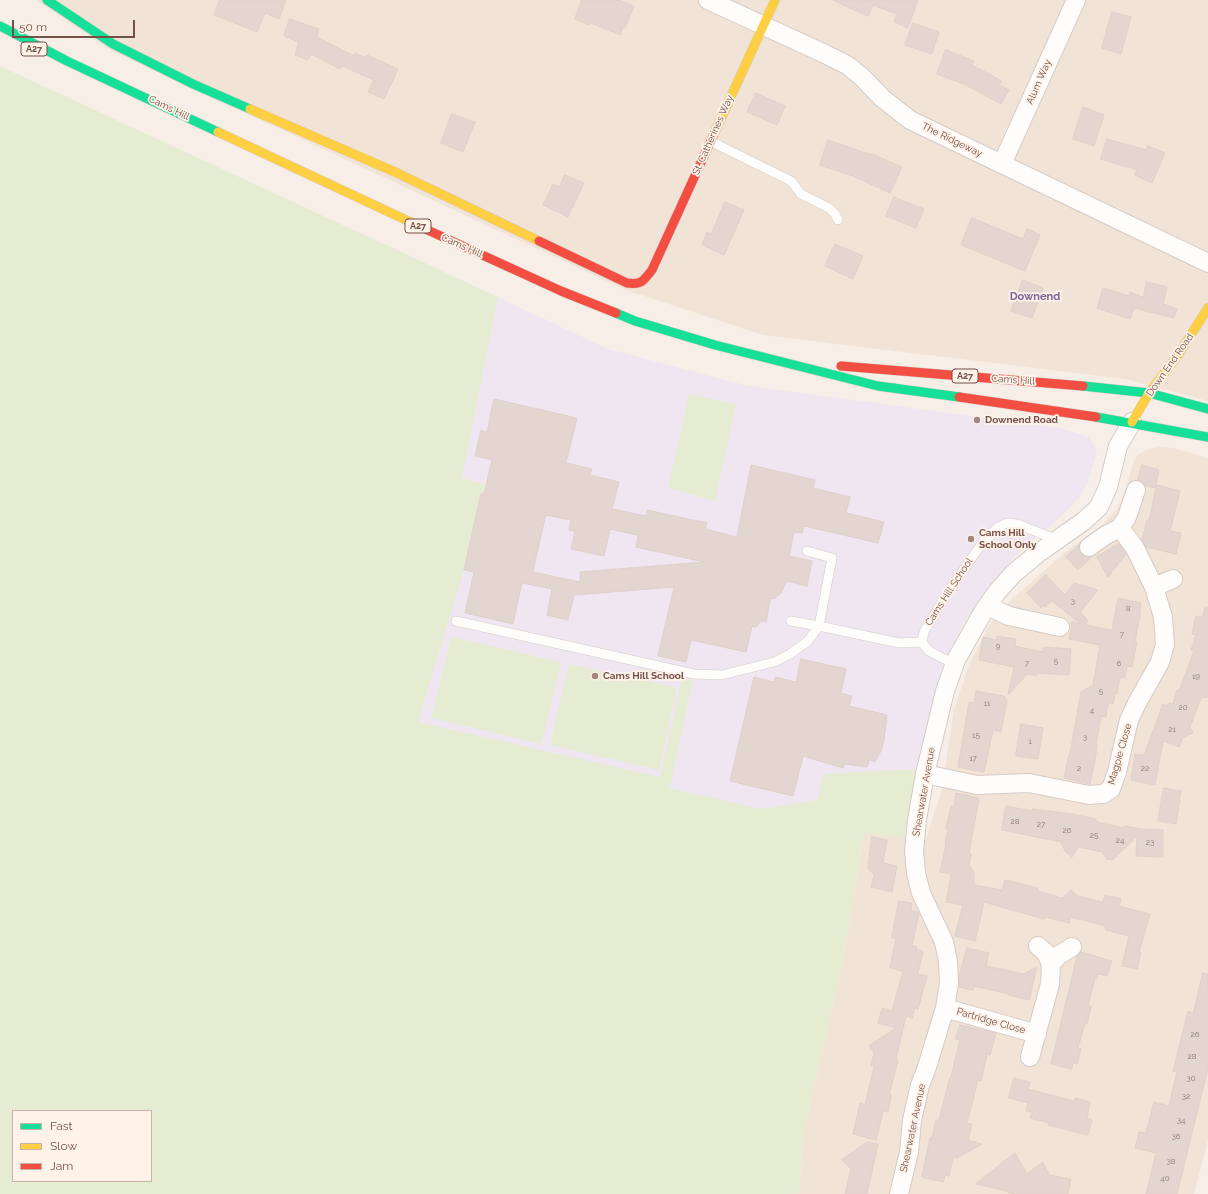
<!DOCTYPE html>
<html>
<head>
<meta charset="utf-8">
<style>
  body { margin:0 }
  #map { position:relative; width:1208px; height:1194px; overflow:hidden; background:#f7efe7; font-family:Raleway,sans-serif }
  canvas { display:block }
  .legend { position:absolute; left:12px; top:1110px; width:140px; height:72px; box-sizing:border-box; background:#fff2e8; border:1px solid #c7b1a8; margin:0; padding:5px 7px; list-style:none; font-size:12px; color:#745048 }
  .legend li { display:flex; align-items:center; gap:8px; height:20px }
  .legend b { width:20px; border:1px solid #c7b1a8 }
  .scale { position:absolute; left:12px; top:20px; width:123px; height:18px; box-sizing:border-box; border:2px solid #745048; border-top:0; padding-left:5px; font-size:12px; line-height:14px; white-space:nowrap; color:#745048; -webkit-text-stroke:3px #fff2e8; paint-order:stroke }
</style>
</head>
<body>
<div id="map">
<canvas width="1208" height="1194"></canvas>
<ul class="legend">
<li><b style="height:5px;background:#16e098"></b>Fast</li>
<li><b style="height:5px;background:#ffcf43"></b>Slow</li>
<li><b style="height:5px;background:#f24e42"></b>Jam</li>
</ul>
<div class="scale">50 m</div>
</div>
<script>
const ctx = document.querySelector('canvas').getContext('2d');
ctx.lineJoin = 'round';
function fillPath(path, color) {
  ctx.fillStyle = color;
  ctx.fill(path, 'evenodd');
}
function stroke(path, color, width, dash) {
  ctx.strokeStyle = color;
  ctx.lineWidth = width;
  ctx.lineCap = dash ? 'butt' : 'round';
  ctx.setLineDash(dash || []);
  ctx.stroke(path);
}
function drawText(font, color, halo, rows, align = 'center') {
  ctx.font = font + ' Raleway,sans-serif';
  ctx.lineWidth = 3.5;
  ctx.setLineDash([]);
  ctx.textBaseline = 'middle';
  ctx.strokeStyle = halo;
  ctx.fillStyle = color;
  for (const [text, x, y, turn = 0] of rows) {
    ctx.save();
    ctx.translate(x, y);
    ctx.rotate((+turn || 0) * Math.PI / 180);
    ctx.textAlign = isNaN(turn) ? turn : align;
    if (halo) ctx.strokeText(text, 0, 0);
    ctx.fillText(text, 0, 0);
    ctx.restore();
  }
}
const residential = new Path2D(`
  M36,0H1208V401L1125,379L763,335L626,290L112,51Z
  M1159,447L1173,448L1208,458V1140L1194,1194H799L803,1135L843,960L864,833L926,839L942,789L954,709L969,665L989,625L1009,602L1065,552L1102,525L1117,509L1124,494L1134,460L1139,454L1149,449Z`);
const education = new Path2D(`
  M355,230L608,349L749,386L1061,428L1089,437L1097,450L1088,483L1079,498L1053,524L1021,550L991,584L965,621L944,662L936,689L904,837L864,833L843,960L803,1135L253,1029Z`);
const green = new Path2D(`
  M0,66L498,297L462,478L487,485L481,494L464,570L418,722L660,777L682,678L693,680L670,788L761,809L817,800L824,774L918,769L904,837L864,833L843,960L803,1135L799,1194H0ZM13,1111H151V1181H13Z
  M689,394L736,404L715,501L668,488Z
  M451,637L561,662L542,744L431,718Z
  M569,664L677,688L659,770L550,745Z`);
const building = new Path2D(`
  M220,0H286L279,19L265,13L257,32L214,15Z
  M582,0H619L634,6L625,28L623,27L620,35L591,23L589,25L575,19Z
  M833,0H918L908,28L894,22L897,14L873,5L868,16Z
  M1112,12L1131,17L1121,54L1102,48Z
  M290,19L319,29L317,37L354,56L355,53L366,58L367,55L398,69L384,99L368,92L374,80L342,66L340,69L311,54L308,60L295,55L299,42L284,36Z
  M913,23L939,32L932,54L905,45Z
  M946,50L974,61L972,65L1002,81L999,85L1009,90L1001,104L964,84L937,74Z
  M756,93L785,106L777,125L747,112Z
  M1083,107L1104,115L1094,146L1073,139Z
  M452,114L475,122L463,152L441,143Z
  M1107,139L1146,150L1148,146L1165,153L1152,183L1135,175L1137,170L1101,159Z
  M828,140L871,155L872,154L902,167L890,193L853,176L820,165Z
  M565,175L584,183L568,217L543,205L553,184L559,187Z
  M894,197L924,209L916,228L886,216Z
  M725,202L744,210L724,255L702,245L707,232L711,234Z
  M972,218L1023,239L1027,229L1040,235L1025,271L961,245Z
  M835,244L863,256L853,279L825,266Z
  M1023,280L1043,288L1032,318L1011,311Z
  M1147,282L1167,287L1163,304L1177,309L1174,318L1134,308L1130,319L1097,308L1103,288L1129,296L1130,292L1143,297Z
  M494,399L577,418L566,463L592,469L590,475L619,482L612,509L646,516L647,510L707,523L705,529L737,537L751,465L815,480L813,488L850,497L846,513L884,522L878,543L804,526L802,533L794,532L789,556L812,561L807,586L787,581L781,593L775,598L770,599L766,622L761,621L756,627L752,626L746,652L691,640L686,662L658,656L674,587L574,595L568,620L547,615L552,589L522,583L513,624L465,613L474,572L464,570L481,494H484L492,460L475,456L481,430L487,432ZM546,515L571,520L569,530L575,531L571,549L604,556L610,529L638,535L636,547L704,562L580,572V582L533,572Z
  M1142,465L1159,470L1155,488L1145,485L1138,480Z
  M1157,485L1180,491L1170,531L1181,533L1176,554L1146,547L1142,540L1147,520H1149Z
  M1119,544L1126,554L1108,577L1097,557Z
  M1079,545V548L1081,553L1085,557L1091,558L1078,570L1066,557Z
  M1046,575L1065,595L1074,583L1098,590L1080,612L1088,621L1085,625L1112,630L1118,598L1141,603L1139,615H1140L1135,642H1137L1132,667L1127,666L1125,678L1120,677L1117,694L1115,693L1113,704L1108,703L1106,717L1101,716L1096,745H1097L1095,760L1090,784L1064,778L1069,754H1070L1081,692L1093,685L1100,645L1069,639L1072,622L1081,624L1052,601L1045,607L1043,605L1041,608L1027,593Z
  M1206,607L1208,608V697L1201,698L1190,727L1193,733L1183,737L1179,747L1163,741L1155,785L1131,780L1135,754L1144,755L1163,704L1168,706L1169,703L1173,704L1177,690L1179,691L1194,651L1191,650L1196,635L1192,634L1196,616L1202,617Z
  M997,636L1016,639L1015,646L1043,652L1044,647L1071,649L1069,675L1037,673L1036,676L1027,674L1008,695L1014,667L979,660L983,637L996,640Z
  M801,659L846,669L841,693L852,696L849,706L887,715L884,740L881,751L875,762L869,760L867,767L845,764L843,768L803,756L793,796L730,781L754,677L774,682L775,677L796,682Z
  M976,691L1004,696L1007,701L1001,732L993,730L984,772L958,767L969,702L974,703Z
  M1021,724L1043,728L1038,759L1016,756Z
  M1164,788L1181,791L1176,824L1158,821Z
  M956,793L979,798L969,854H971L969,865L974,872V885L1002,890L1005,880L1038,888V891L1062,898L1071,890L1077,896L1103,902L1105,895L1121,899L1119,906L1150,914L1139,952L1141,953L1137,969L1122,966L1129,936L1105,930L1106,926L1071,917L1069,923L1045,917L1044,919L984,902L975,941L955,936L963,905L946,902L951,874L940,872L946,844L945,843L948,829H946L951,806H954Z
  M1006,806L1032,811V809L1072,814L1096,819V822L1124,828L1125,826L1141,829L1163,830V857L1136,856L1137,836L1113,860L1106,859L1103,852L1078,847L1072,857L1065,851L1061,842L1002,830Z
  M872,837L887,840L883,863L897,866L892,892L871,887L874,875L868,868Z
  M899,901L912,903L911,910L919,913L912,946L917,947L916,949L923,951L918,974L927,976L918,1009L915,1008L912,1018L906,1016L896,1059L898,1060L889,1095H891L888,1112L883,1111L876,1140L853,1134L860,1103L865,1105L874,1067L871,1066L874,1052L869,1046L896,1028L878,1023L882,1008L892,1011L903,971L890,968L896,938H892Z
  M967,948L989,953L986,966L1024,974L1037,967L1029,1000L1009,995V994L974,986L973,990L959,987V977Z
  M1081,952L1112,961L1107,976L1098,974L1097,979H1095L1088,1006H1091L1087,1024L1085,1023L1078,1048L1081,1049L1077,1064L1073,1063L1072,1069L1051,1064L1073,973L1077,956Z
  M1203,973L1208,974V1068L1177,1194H1146L1156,1153L1135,1148L1139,1132L1146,1133L1154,1102L1169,1106L1177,1072L1173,1071L1188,1011L1193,1013Z
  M960,1025L996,1033L990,1055L987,1054L981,1081L978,1080L967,1123L972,1124L968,1140L982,1144L957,1158L953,1157L949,1176L945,1175L943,1182L922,1177L930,1138H932L936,1120H939L950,1077H951L960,1040L956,1039Z
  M1014,1078L1030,1082L1028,1089L1074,1101L1075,1098L1090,1102L1087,1118L1092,1120L1088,1135L1048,1125L1049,1123L1030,1118L1032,1112L1026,1111L1028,1103L1009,1098Z
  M867,1142L878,1144L867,1194H845L851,1169L842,1160Z
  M1015,1153L1027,1174L1043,1162L1049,1175L1071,1179L1068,1194H1016L1007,1192V1191L976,1184Z`);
const lane = new Path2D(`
  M710,141L791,181L801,194L829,208L835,214L838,220
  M456,621L694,674L722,675L774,662L790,654L808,641L819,626L832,558L807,551
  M791,621L819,626L899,643L922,642
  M954,664L929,651L922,642L924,632L949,590L983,542L998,527L1007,523L1017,524L1058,540`);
const street = new Path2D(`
  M708,0L825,54L847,65L862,77L882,98L910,120L1208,263
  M1002,164L1076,0
  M1089,547L1106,535L1120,528L1127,517L1136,490
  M1154,587L1173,579
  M988,606L1009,616L1060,627
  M925,774L977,785L1029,783L1089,795L1103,794L1111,789L1117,772L1129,720L1137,703L1160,662L1165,645L1163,617L1154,587L1135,548L1120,528
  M1038,946L1046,953L1051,964L1059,955L1072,947
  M945,1008L1037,1034
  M1030,1057L1050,984L1051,964
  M899,1194L909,1152L912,1120L920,1085L926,1070L945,1008L949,983L948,961L944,942L921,893L916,873L914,851L917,820L925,774L945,691L956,660L983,612L997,592L1013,574L1037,554L1084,521L1099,507L1108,487L1118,446L1132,422`);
const fast = new Path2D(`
  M47,0L113,44L193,84L250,109
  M0,26L67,61L218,132
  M616,313L635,321L715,345L878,386L959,397
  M1083,386L1149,393L1208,409
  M1096,417L1208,437`);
const slow = new Path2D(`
  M250,109L395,172L539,241
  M218,132L421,227
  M713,136L775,0
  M1132,422L1149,393L1178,355L1208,308`);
const jam = new Path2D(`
  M421,227L561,291L616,313
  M539,241L627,283C642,285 643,281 652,270L713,136
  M841,366L1083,386
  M959,397L1096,417`);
const markers = [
  [977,420,4,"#a28880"],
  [971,539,4,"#a28880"],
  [595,676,4,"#a28880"]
];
const numberNames = [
  ["3",1073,602],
  ["8",1128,609],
  ["7",1122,635],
  ["9",998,647],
  ["5",1056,662],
  ["7",1027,664],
  ["6",1119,664],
  ["19",1196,677],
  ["5",1101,692],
  ["11",987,704],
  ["20",1183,708],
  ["4",1092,711],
  ["21",1172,730],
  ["15",976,736],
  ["3",1085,738],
  ["1",1030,742],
  ["17",973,759],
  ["2",1079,769],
  ["22",1145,769],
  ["28",1015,822],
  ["27",1041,825],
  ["26",1067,831],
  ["25",1094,836],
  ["24",1120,841],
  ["23",1150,843],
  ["26",1195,1035],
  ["28",1192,1057],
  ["30",1191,1079],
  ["32",1186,1097],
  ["34",1181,1121],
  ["36",1176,1137],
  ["38",1171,1162],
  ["40",1165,1179]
];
const shields = [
  [34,49,26],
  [418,226,26],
  [965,376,26]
];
const shieldNames = [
  ["A27",34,49],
  ["A27",418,226],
  ["A27",965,376]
];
const streetNames = [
  ["Alum Way",1039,82,-66],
  ["Cams Hill",169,108,26],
  ["St. Catherines Way",713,135,-66],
  ["The Ridgeway",952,140,26],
  ["Cams Hill",462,246,24],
  ["Down End Road",1170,365,-55],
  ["Cams Hill",1013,380,4],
  ["Cams Hill School",949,592,-57],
  ["Magpie Close",1120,754,-74],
  ["Shearwater Avenue",924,792,-80],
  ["Partridge Close",991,1021,16],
  ["Shearwater Avenue",913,1128,-78]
];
const poiNames = [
  ["Downend Road",985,420],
  ["Cams Hill",979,533],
  ["School Only",979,545],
  ["Cams Hill School",603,676]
];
const neighbourhoodNames = [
  ["Downend",1035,297]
];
fillPath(residential, '#f2e3d7');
fillPath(education, '#f0e6f1');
fillPath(green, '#e6ecd2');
fillPath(building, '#e3d5cf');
stroke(building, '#dfd0ca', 1);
stroke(lane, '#d5cac5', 10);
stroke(street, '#d5cac5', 20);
stroke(fast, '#d6cac4', 10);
stroke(slow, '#d6cac4', 10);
stroke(jam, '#d6cac4', 10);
stroke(lane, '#fefdfb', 9);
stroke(street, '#fefdfb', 18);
stroke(fast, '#16e098', 9);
stroke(slow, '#ffcf43', 9);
stroke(jam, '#f24e42', 9);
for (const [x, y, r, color] of markers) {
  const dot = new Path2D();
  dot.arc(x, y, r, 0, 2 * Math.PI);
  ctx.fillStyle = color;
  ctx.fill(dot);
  stroke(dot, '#fff2e8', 1.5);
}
drawText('8px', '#92746c', null, numberNames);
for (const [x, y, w] of shields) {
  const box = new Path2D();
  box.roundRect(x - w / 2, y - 7, w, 14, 3);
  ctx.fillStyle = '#fff2e8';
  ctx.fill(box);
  stroke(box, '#745048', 1);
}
drawText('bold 9px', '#745048', null, shieldNames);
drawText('10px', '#745048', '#fff2e8', streetNames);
drawText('bold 10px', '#745048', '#fff2e8', poiNames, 'left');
drawText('bold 11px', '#7e6398', '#fff2e8', neighbourhoodNames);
</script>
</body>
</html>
